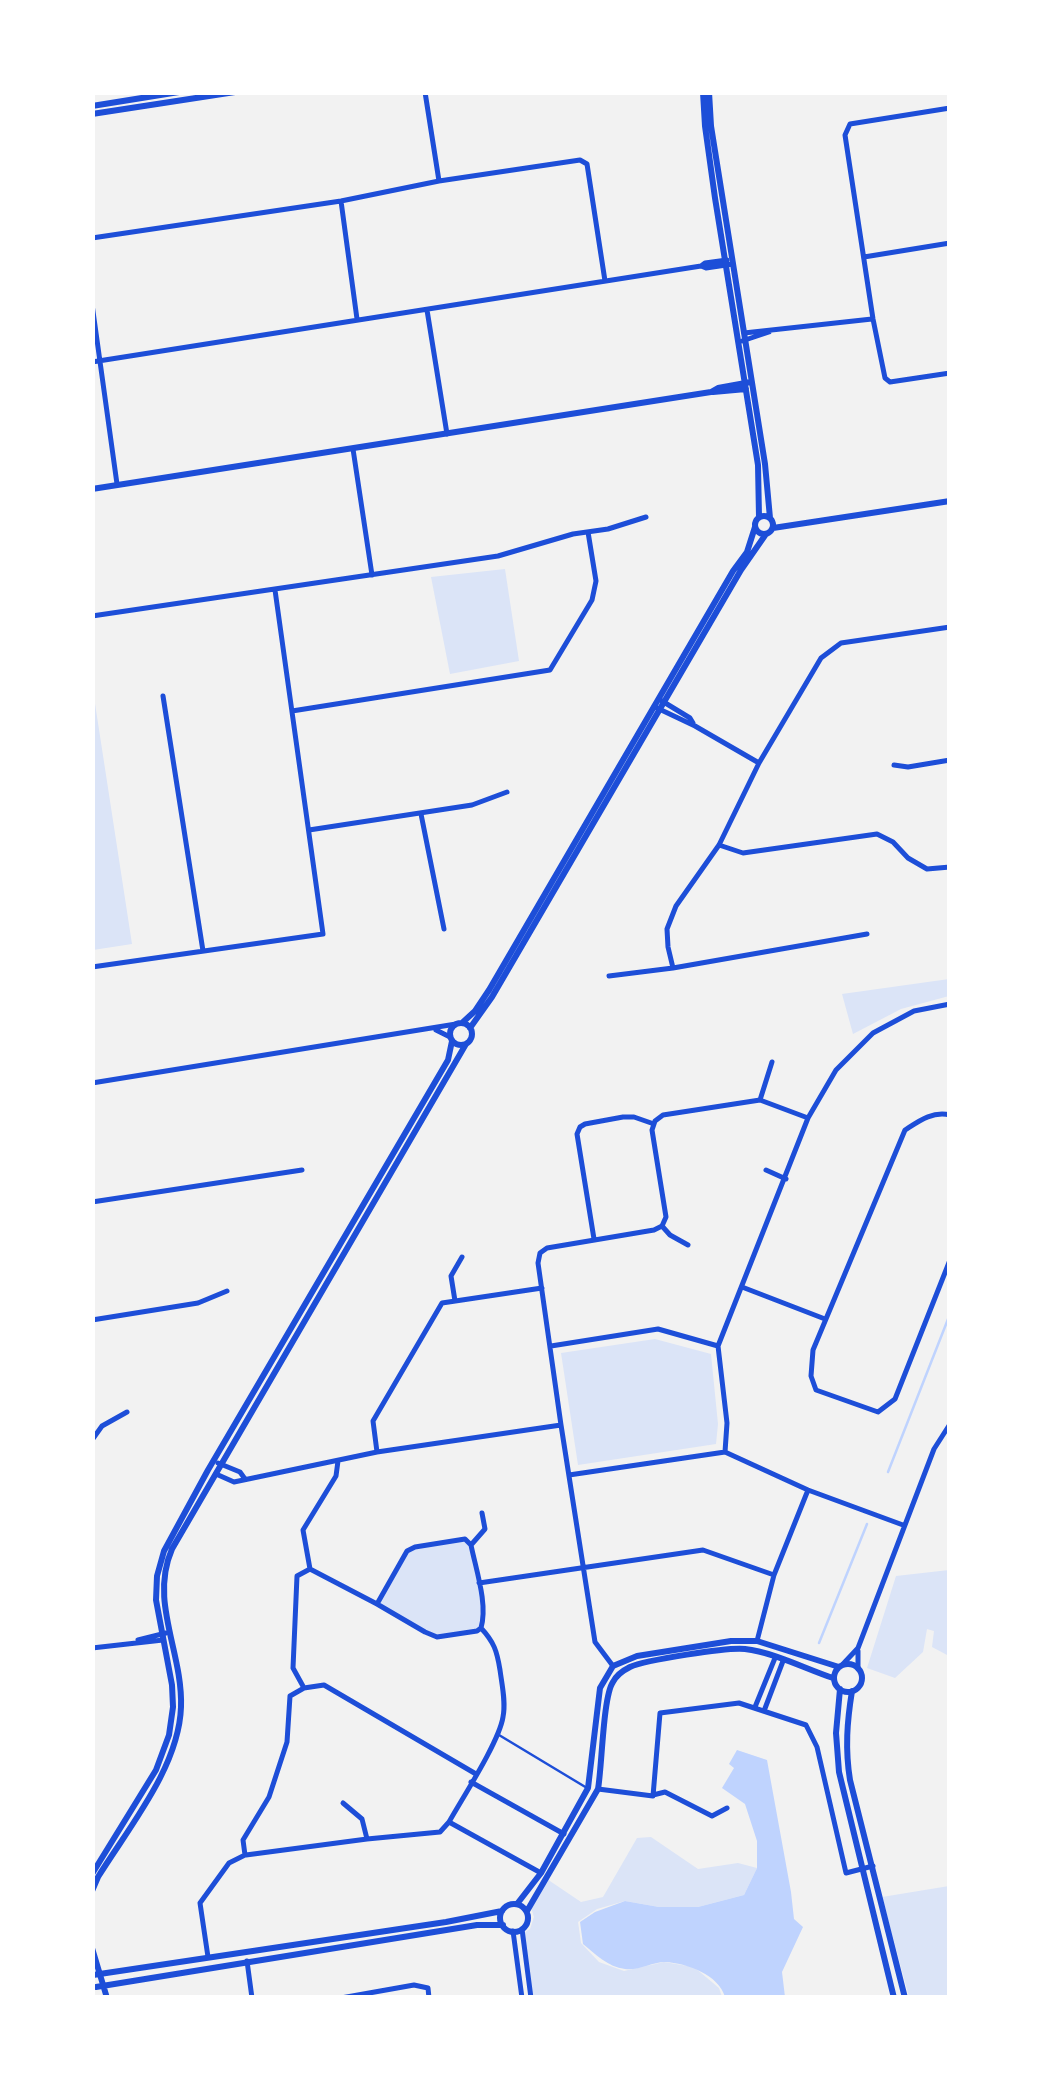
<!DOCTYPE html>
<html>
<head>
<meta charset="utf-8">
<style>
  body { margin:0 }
  #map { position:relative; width:1042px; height:2090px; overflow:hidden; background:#f2f2f2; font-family:"Source Sans 3",sans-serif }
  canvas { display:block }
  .frame { position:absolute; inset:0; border:95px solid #fff; pointer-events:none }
</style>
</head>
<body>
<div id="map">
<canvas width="1042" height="2090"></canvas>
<div class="frame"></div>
</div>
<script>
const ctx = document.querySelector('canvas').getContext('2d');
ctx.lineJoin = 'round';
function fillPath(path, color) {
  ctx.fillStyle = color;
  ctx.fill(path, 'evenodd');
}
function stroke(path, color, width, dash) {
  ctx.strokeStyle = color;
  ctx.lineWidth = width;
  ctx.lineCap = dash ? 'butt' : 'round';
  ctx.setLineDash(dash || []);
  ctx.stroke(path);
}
const green = new Path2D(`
  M505,569L519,661L450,674L431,577Z
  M92,684L132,944L93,950H92Z
  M949,979V996L901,1009L853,1034L842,994Z
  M655,1339L711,1354L718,1424L716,1444L578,1465L561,1353Z
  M465,1539C467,1541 469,1543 471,1545C477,1557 485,1615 481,1628L437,1637L377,1604L407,1551Z
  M949,1570V1656L932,1647L934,1631L927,1629L923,1652L895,1678L867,1668L896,1576Z
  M651,1837L698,1869L738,1863L757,1868L744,1895L698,1907H659L625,1901L597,1909L578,1922L581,1943L599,1962L624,1971L664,1962L694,1967L719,1988L722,1997H533L520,1935L530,1929L534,1917L529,1901L544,1877L581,1902L603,1897L637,1838Z
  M949,1886V1997H909L882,1897Z`);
const water = new Path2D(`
  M737,1750L767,1760L791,1892L794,1919L803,1927L782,1972L785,1997H725C719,1975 687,1963 665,1962C652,1962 638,1971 625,1969C608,1967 595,1954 583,1944L580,1922L595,1912L625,1901L659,1907H698L744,1895L757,1868V1841L745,1804L722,1788L734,1768L729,1764Z`);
const stream = new Path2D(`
  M888,1472L950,1314
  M819,1643L867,1524`);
const service = new Path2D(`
  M499,1735L587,1788`);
const minor = new Path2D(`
  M425,92L439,181
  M950,108L850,124L845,135L873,319L885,378L890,382L950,373
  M341,201L357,319
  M92,238L341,201L439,181L580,160L587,164L605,281
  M864,257L950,243
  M701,266L705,263L727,260
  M92,304L117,484
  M427,310L447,434
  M744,333L872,319
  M742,341L769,332
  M92,362L701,266L706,268L733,264
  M353,449L372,575
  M92,616L498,556L573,534L608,529L646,517
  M163,696L203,951
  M662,701L690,718L693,723
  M657,708L695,726L759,763
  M292,711L550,670L592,600L596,581L588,532
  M894,765L908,767L950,760
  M421,814L444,929
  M309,830L472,805L507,792
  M719,845L743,853L877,834L893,842L908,858L927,869L950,867
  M92,967L323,934L275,590
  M673,968L668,947L667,929L676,906L719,845L759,763L821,658L841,643L950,627
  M609,976L673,968L867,934
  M436,1030L450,1037
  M92,1083L456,1024
  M760,1100L772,1062
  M950,1115C932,1111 919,1121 905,1130L813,1350L811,1376L816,1390L878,1412L895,1399L950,1260
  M766,1170L786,1179
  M92,1202L302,1170
  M662,1226L670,1235L688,1245
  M594,1239L577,1134L580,1127L585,1124L623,1117H634L654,1124
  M742,1287L825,1319
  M455,1301L451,1276L462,1257
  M92,1320L198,1303L227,1291
  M551,1346L658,1329L718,1346
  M92,1440L102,1426L127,1412
  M377,1452L373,1421L442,1303L542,1288
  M725,1452L727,1423L718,1346L808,1118L836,1070L873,1033L914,1011L950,1004
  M338,1461L336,1476L303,1530L310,1569L377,1604L425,1632L437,1637L477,1631L481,1628
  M218,1463L240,1472L245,1479
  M216,1474L234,1482L377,1452L561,1425
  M569,1475L725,1452L808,1490L903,1525
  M471,1545C476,1570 488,1604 481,1628
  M471,1545L485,1529L482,1513
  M479,1583L703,1550L774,1575
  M377,1604L407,1551L415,1547L465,1539L471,1545
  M138,1640L166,1633
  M757,1641L774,1575L808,1490
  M92,1648L163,1640
  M858,1651V1669
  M843,1664L858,1648L934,1449L950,1424
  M613,1666L595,1642L561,1425L538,1263L540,1253L547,1248L654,1230L662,1226L666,1217L652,1130L655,1121L663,1115L760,1100L808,1118
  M304,1688L293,1668L297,1576L310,1569
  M755,1707L775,1658
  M764,1711L783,1661
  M471,1782L564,1834
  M598,1789L653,1796L660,1713L739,1703L806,1725L817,1747L846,1873L873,1866
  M653,1795L665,1792L712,1816L727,1808
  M343,1803L362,1819L367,1839
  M449,1822L541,1873
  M246,1855L367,1839L440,1832L449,1822C463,1797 499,1742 503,1717C506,1702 502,1685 500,1670C497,1651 494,1642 481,1628
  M522,1929L531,1998
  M513,1931L522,1998
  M208,1957L200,1903L229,1863L245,1855L243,1840L269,1797L287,1742L290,1696L304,1688L324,1685L476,1774
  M247,1961L252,1998
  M341,1998L414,1985L428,1988L429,1998`);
const tertiary = new Path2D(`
  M703,92L705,126L715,198L758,465L759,517
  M709,92L711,126L765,464L770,518
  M713,392L746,389
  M92,489L711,392L718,388L751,382
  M755 525a9 9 0 1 1 18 0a9 9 0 1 1-18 0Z
  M773,528L950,501
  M450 1034a11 11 0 1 1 22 0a11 11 0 1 1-22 0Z
  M462,1023L475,1011L489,990L733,571L747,552L755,527
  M470,1028L492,997L741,570L766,534
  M834 1678a14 14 0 1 1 28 0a14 14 0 1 1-28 0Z
  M840,1689L836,1733L839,1772L894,1998
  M852,1691C847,1722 845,1749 850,1780L905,1998
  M92,1874L156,1770L169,1735L173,1707L172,1685L156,1600L157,1576L164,1551L208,1470L448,1060L452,1041
  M92,1891L98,1877C129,1827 179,1767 181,1707C183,1652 149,1602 172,1549L466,1044
  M500 1918a14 14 0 1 1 28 0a14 14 0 1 1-28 0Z
  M517,1904L541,1873L588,1788L600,1688L613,1666L637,1656L731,1641H757L839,1667
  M527,1911L598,1789C602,1767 603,1696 613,1682C616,1676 624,1670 630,1667C645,1660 728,1647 745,1649C773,1652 806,1669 833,1678
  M92,1948L107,1998
  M93,1975L446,1922L502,1911
  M96,1987L477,1925H503`);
const secondary = new Path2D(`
  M92,106L179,92
  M92,114L235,92`);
fillPath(green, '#dbe4f7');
fillPath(water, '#bfd3fe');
stroke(stream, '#bfd3fe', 2.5);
stroke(service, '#1d4ed8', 2.5);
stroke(minor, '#1d4ed8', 5);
stroke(tertiary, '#1d4ed8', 6);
stroke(secondary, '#1d4ed8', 6);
</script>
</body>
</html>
